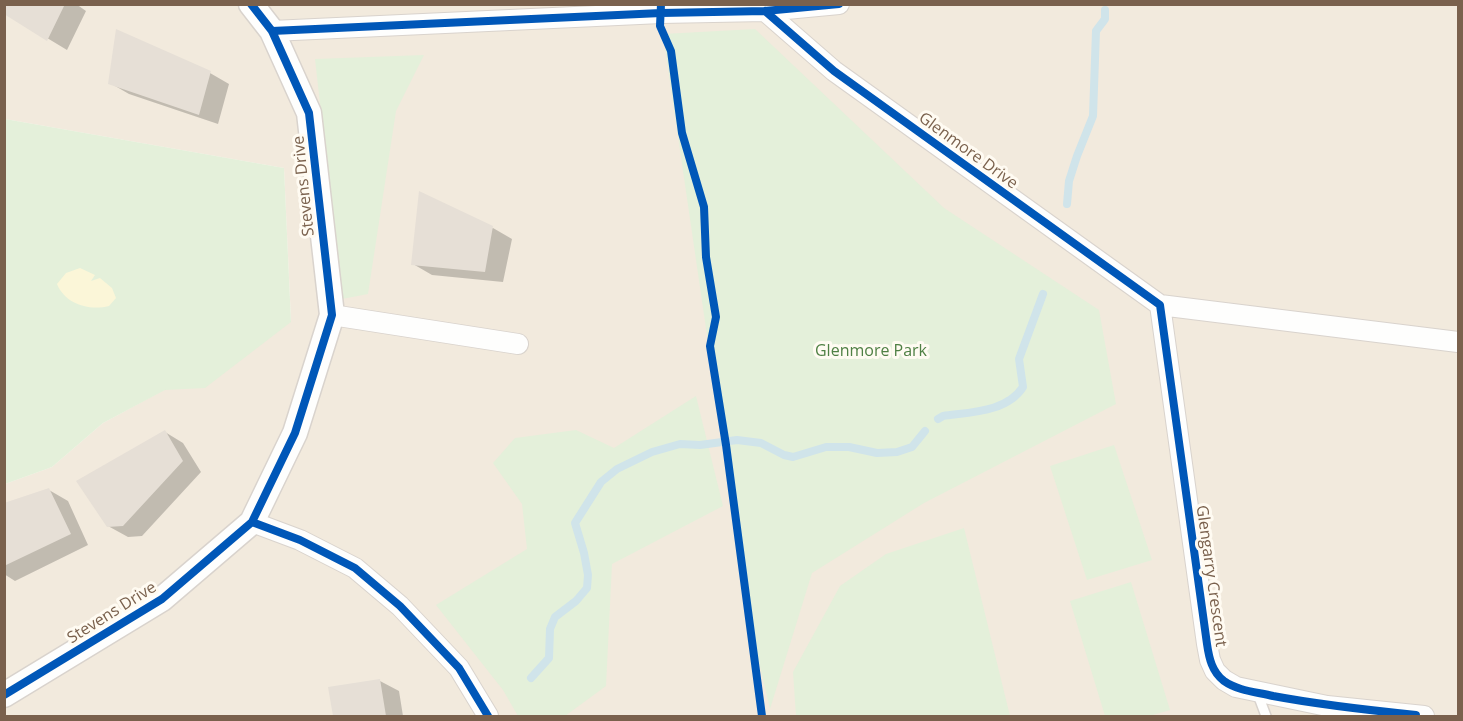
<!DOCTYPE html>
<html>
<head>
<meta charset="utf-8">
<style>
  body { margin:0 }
  #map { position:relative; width:1463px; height:721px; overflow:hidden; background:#f9f6ef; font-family:"Open Sans",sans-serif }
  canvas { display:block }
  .frame { position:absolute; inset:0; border:6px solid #7a614d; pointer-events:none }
</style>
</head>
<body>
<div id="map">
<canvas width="1463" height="721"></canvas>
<div class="frame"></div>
</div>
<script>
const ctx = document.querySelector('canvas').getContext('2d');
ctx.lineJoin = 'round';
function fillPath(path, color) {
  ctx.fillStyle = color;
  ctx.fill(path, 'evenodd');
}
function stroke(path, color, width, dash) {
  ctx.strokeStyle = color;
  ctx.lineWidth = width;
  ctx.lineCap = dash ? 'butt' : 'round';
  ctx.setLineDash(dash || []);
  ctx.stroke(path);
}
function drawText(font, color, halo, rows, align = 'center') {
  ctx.font = font + ' "Open Sans",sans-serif';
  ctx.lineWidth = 6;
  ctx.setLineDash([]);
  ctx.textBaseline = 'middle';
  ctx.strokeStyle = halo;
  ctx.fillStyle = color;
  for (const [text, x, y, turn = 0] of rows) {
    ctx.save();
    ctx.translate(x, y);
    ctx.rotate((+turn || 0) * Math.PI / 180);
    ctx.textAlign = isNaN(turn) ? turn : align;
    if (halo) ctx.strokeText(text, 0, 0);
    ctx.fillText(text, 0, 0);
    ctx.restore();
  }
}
const residential = new Path2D(`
  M4,5H1458V716H5V484L52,467L103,423L291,321L284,168L5,119Z`);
const green = new Path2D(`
  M755,29L944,208L1099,310L1116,404L924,503L812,573L770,709L748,616L663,34Z
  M424,55L396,111L368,294L342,299L315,59Z
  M5,119L284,168L291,322L205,388L165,390L103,423L52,467L5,484Z
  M696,396L723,506L612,564L606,686L565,716H518L503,690L436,605L527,549L522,504L493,463L515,438L576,430L614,448Z
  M1114,445L1152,560L1087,580L1050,466Z
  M964,528L1010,716H796L793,672L840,586L886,554Z
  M1131,582L1170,710L1149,716H1105L1070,601Z`);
const sand = new Path2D(`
  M80,268L95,275L91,281L100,278L112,288L116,298L109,306C89,311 65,304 57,284L66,273Z`);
const shadow = new Path2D(`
  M4,4H76L86,11L67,50L4,12Z
  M210,73L229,84L218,124L129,94L110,83Z
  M493,228L512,239L503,282L432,275L413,264Z
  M165,432L183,443L201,472L142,536L128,537L108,526Z
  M49,490L68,501L88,545L15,581L4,574V505Z
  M380,681L399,691L403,716H335L330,689Z`);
const stream = new Path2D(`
  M1067,204L1069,181L1077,156L1093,116L1096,31L1105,19V10
  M938,419L943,416C971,412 1007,412 1023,387L1019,359L1043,294
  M531,678L549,658L550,629L555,617L576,601L587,588L588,575L584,553L575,523L601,482L617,469L652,452L680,444L700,445L737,440L761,443L784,455L793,457L826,447H849L877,453L897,452L912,447L925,431`);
const building = new Path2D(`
  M4,4H65L47,41L4,14Z
  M116,29L211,71L199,115L108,84Z
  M419,191L493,226L485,272L411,265Z
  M165,430L183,461L123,526L107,527L76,481Z
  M49,488L71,534L4,566V503Z
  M380,679L386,716H333L328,687Z`);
const service = new Path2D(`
  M1257,692L1266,716`);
const minor = new Path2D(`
  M765,11L834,71L1160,305L1458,342
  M272,31L661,13L765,11L839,4
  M1160,305L1207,644L1210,660L1215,671L1224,680L1236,687L1327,706L1424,716
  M332,315L518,344
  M252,522L300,540L355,568L400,606L459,668L488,716`);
const tertiary = new Path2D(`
  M4,695L162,599L252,522L295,433L332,315L309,113L272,31L251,4`);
const cycleway = new Path2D(`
  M661,4L660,26L671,51L682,133L704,207L706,257L716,317L710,346L726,445L762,716
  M765,11L834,71L1160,305L1207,644C1209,658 1212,672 1224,681C1238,691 1257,692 1273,696C1321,705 1367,710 1416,715V716
  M272,31L661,13L765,11L839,4
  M252,522L300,540L355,568L400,606L459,668L488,716
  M4,695L162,599L252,522L295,433L332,315L309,113L272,31L251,4`);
const streetNames = [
  ["Glenmore Drive",968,151,36],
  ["Stevens Drive",304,186,-96],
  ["Glengarry Crescent",1211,576,82],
  ["Stevens Drive",112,613,-32]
];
const parkNames = [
  ["Glenmore Park",871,351]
];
fillPath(residential, '#f2eadd');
fillPath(green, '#e4f0da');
fillPath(sand, '#fbf6d8');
fillPath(shadow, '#0003');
stroke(stream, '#d0e4ea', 8);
fillPath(building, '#e6dfd6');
stroke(service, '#d9d3cd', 12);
stroke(minor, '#d9d3cd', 22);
stroke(tertiary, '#d9d3cd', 27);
stroke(service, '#fefefd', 9);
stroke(minor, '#fefefd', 20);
stroke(tertiary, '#fefefd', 24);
stroke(cycleway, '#0057b8', 8);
drawText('16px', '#7a614d', '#fffbf2', streetNames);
drawText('16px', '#4f8044', '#fffbf2', parkNames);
</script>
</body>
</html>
